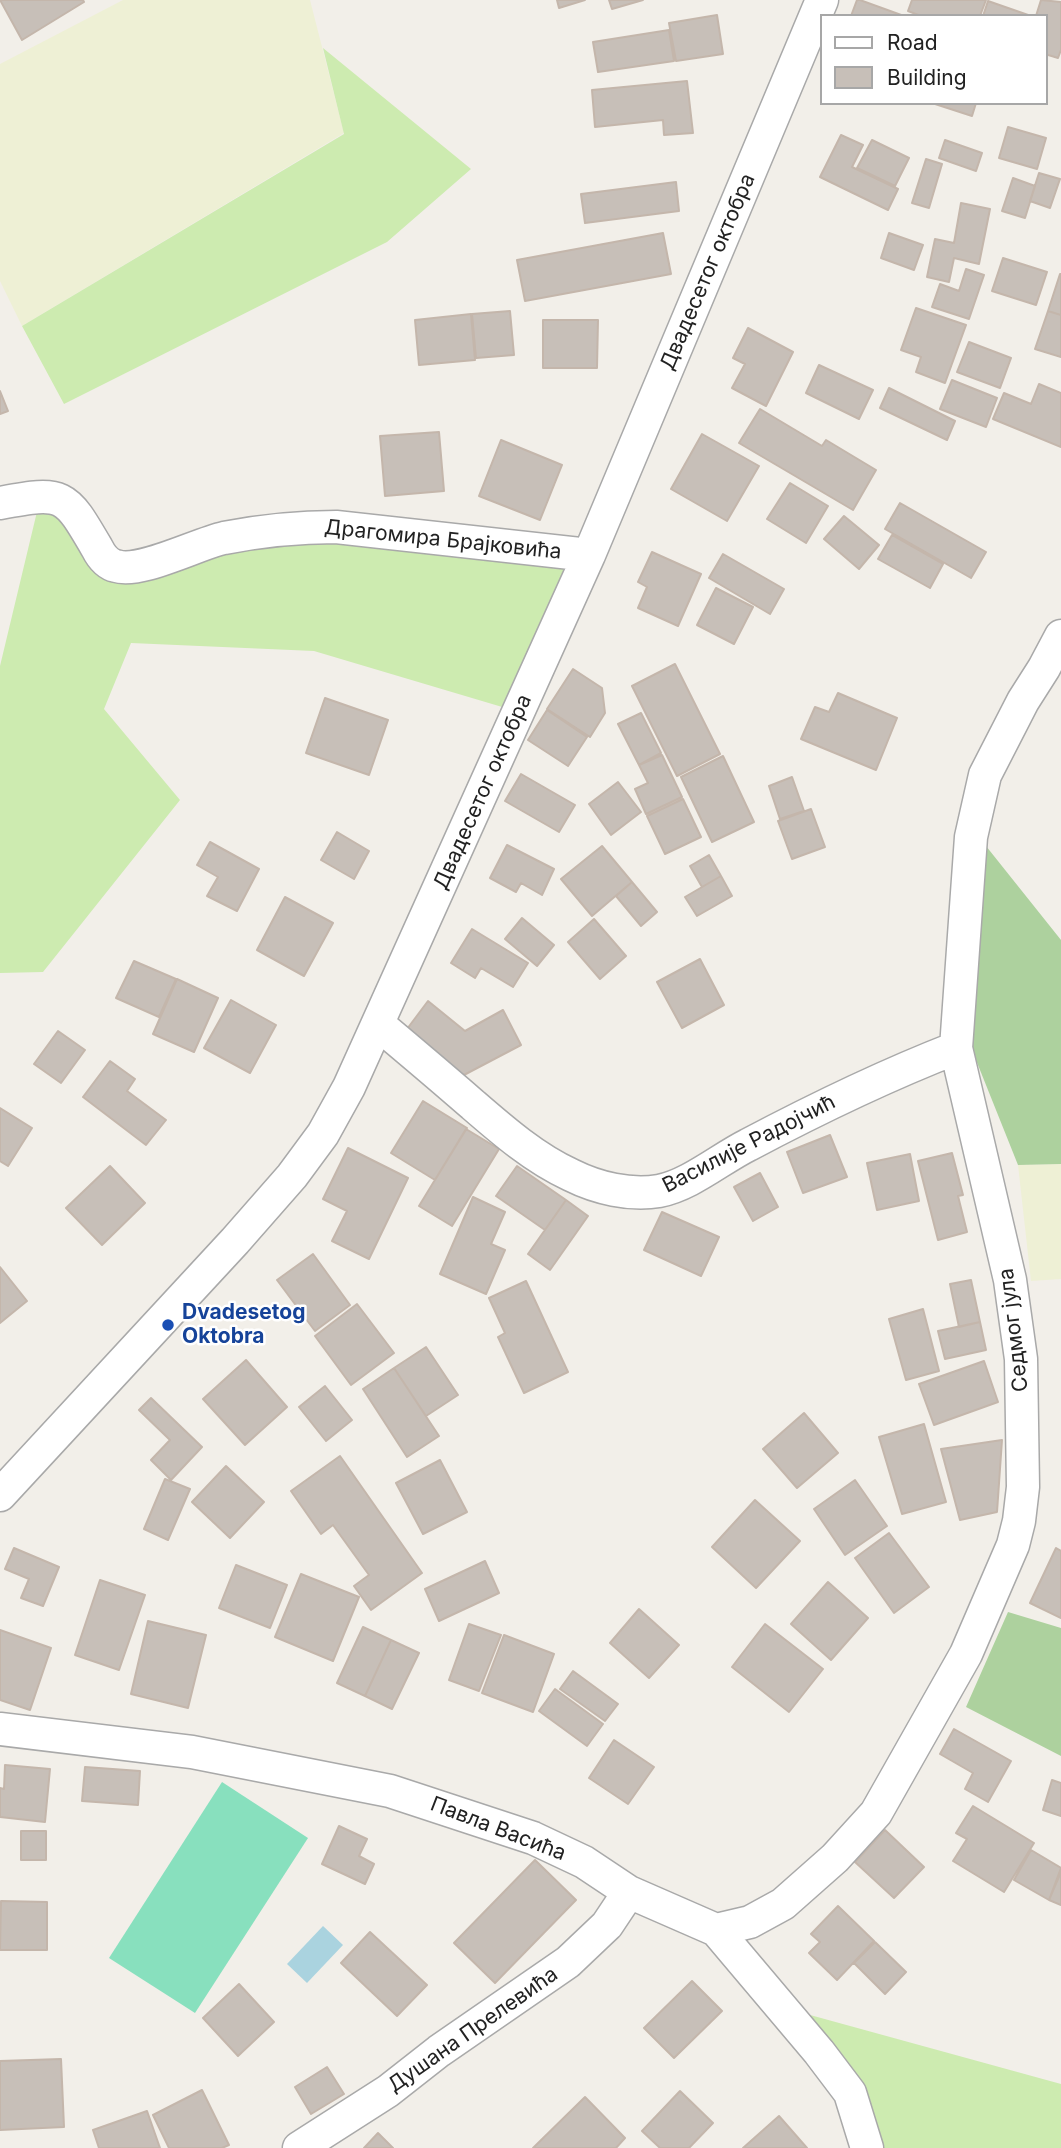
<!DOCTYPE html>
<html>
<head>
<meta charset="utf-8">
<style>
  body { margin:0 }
  #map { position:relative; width:1061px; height:2148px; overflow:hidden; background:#f2efe9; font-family:Inter,sans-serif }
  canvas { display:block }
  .legend { position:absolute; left:820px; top:14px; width:228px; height:91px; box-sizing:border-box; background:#fff; border:2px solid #a7a7a7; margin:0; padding:9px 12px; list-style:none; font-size:21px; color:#222 }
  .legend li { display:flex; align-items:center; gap:14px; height:35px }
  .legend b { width:35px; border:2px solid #a7a7a7 }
</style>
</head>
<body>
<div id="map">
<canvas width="1061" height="2148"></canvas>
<ul class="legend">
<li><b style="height:9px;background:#fff"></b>Road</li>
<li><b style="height:19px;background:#c7bfb8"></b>Building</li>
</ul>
</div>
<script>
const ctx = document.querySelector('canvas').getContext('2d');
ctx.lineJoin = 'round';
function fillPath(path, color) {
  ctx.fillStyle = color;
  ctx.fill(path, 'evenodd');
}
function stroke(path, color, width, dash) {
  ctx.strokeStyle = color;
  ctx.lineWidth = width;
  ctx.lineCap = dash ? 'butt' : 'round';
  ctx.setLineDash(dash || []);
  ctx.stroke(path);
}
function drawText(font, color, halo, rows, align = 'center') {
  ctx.font = font + ' Inter,sans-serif';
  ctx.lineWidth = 5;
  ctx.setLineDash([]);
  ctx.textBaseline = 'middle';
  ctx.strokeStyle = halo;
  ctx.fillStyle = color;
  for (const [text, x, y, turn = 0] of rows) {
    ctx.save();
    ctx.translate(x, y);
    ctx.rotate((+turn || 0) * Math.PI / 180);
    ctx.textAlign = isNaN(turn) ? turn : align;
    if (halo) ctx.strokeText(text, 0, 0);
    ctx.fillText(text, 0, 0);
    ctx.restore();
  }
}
const farmland = new Path2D(`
  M123,0H310L344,133L22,326L0,281V64Z
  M1061,1164V1279L1031,1281L1018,1165Z`);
const grass = new Path2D(`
  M323,48L471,169L387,242L64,404L22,326L344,134Z
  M41,495L103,558L305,527L589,555L519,712L314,651L131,643L104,709L180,800L43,972L0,973V666Z
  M781,2007L1061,2084V2148H867Z`);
const forest = new Path2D(`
  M982,841L1061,940V1164L1018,1165L972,1050L974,927Z
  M1008,1612L1061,1628V1756L966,1707Z`);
const pitch = new Path2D(`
  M222,1782L308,1838L195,2013L109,1958Z`);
const water = new Path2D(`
  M323,1926L343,1945L307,1983L287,1964Z`);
const building = new Path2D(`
  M0,0H83L84,2L22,40Z
  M557,0H585L559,8Z
  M609,0H643L612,9Z
  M857,0H860L904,16H851Z
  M912,0H986L980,16H921L908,11Z
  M1041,0L1061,2V50L1058,58L1045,54V16H1036Z
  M988,1L1031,16H983Z
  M717,15L723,54L676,61L669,23Z
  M669,30L674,61L598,72L593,42Z
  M687,81L693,133L664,135L663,120L595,127L592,90Z
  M932,103H976L972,116Z
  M1008,127L1046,138L1037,169L999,158Z
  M841,135L863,145L852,167L898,189L888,210L820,177Z
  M872,140L909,158L895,186L857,168Z
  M945,140L982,153L976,171L939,158Z
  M926,159L942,164L929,208L912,203Z
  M1039,173L1060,179L1050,208L1030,201Z
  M1013,178L1035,186L1025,218L1002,211Z
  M676,182L679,211L585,223L581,194Z
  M961,203L990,209L979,264L954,258L949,282L927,277L935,239L954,243Z
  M663,233L671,274L525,301L517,260Z
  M889,233L923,245L914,270L881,258Z
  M1003,258L1047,272L1036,305L992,291Z
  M966,269L984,275L969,319L932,307L940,284L959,291Z
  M1060,274H1061V315L1048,311Z
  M916,308L966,325L945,383L916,372L921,357L901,350Z
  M510,311L514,355L476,358L472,314Z
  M1048,311L1061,315V357L1035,349Z
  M471,314L475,360L419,365L415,320Z
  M543,320H598L597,368H543Z
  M748,328L793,352L766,406L732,388L745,364L733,358Z
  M969,342L1011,358L1000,388L957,372Z
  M819,365L873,390L859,419L806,393Z
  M952,380L997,398L986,427L940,409Z
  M1039,384L1061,393V447L993,419L1004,393L1031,404Z
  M889,388L955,421L947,440L880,408Z
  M0,391L8,411L0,414Z
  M760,409L822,446L826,440L876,470L853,510L739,443Z
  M439,432L444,491L385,496L380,436Z
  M702,434L759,466L727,521L671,489Z
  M501,440L562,465L540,520L479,496Z
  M790,483L828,506L806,543L767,519Z
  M900,503L986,552L971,578L885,529Z
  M844,516L879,545L859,569L824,539Z
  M892,535L943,564L930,588L878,559Z
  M652,552L701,574L678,626L638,608L647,587L638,582Z
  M723,554L784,589L770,614L709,578Z
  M716,588L753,607L734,644L697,625Z
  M675,664L720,754L677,776L632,686Z
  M573,669L602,688L605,713L590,737L547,709Z
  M838,693L897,718L876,770L801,739L815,707L829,712Z
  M325,698L388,720L369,775L306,753Z
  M547,710L587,737L568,766L528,740Z
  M641,713L661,753L639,765L618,724Z
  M662,755L682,797L646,814L635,789L648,783L639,765Z
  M723,756L754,822L712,842L681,777Z
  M521,774L575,805L559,832L505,801Z
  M792,777L804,811L780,819L769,786Z
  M618,782L641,812L611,835L589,804Z
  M683,799L701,837L665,854L647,816Z
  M811,809L825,847L792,859L778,821Z
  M337,832L369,851L354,879L321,860Z
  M210,842L259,869L237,911L207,896L218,877L197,865Z
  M507,845L554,869L542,895L521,883L516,892L490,878Z
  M602,846L632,882L592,916L561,879Z
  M709,855L721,876L702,887L690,866Z
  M721,876L732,896L697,916L685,897Z
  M632,882L657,912L641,926L616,896Z
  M285,897L333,923L304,976L257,950Z
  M522,918L554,945L537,966L505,939Z
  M594,919L626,956L600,979L568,942Z
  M472,929L528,963L513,987L481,968L475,978L451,963Z
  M700,959L724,1005L682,1028L657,982Z
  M134,961L176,979L159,1017L116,998Z
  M177,979L218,998L194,1052L153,1034Z
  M231,1000L276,1025L250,1073L204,1048Z
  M428,1001L465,1031L503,1010L521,1045L462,1076L407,1029Z
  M58,1031L85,1050L61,1083L34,1064Z
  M110,1061L135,1079L127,1091L166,1120L146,1145L83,1097Z
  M423,1101L467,1128L435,1180L391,1153Z
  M0,1108L32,1128L8,1166L0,1161Z
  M466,1129L499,1149L452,1226L419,1206Z
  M830,1135L847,1177L803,1193L787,1152Z
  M348,1148L408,1178L369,1259L332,1241L347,1211L323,1199Z
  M952,1153L963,1195L958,1196L967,1232L938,1240L918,1161Z
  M910,1154L919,1201L877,1210L867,1163Z
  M110,1166L145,1203L102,1245L66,1208Z
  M517,1166L566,1200L545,1230L496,1196Z
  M760,1173L778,1207L753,1221L734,1187Z
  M473,1197L505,1212L491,1244L505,1250L486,1294L440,1274Z
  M566,1200L588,1216L550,1270L528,1254Z
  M662,1212L719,1237L701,1276L644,1250Z
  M313,1254L350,1305L315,1331L277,1280Z
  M0,1267L27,1301L0,1323Z
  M971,1280L980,1322L959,1327L950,1284Z
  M526,1281L568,1372L524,1393L498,1337L505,1333L489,1298Z
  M357,1304L394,1353L351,1385L315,1336Z
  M923,1309L939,1371L906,1380L889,1319Z
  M980,1322L986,1350L945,1359L938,1331Z
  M426,1347L458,1395L426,1416L394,1368Z
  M246,1360L287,1407L245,1445L203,1399Z
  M984,1361L998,1402L934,1425L919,1384Z
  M394,1368L439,1436L407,1457L363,1389Z
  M325,1386L352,1420L326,1441L299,1407Z
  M151,1398L202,1447L171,1480L151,1460L170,1440L139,1410Z
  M804,1413L838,1453L797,1488L763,1449Z
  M924,1424L946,1502L902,1514L879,1437Z
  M1002,1440L997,1512L960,1520L941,1449Z
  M340,1456L422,1573L371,1610L354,1586L369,1575L333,1525L321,1534L291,1491Z
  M440,1460L467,1512L423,1534L396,1483Z
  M226,1466L264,1502L230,1538L192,1502Z
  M165,1479L190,1489L168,1540L144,1529Z
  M855,1480L887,1526L845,1555L814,1509Z
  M755,1500L800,1541L756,1588L712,1547Z
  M889,1533L929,1587L894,1613L855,1558Z
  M14,1548L59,1567L43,1606L21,1598L29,1579L5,1569Z
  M1056,1548L1061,1551V1618L1030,1603Z
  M485,1561L499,1593L439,1621L425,1589Z
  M236,1565L287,1585L270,1628L219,1608Z
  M301,1574L359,1597L333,1661L275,1637Z
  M100,1580L145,1595L119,1670L75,1655Z
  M828,1582L868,1618L831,1660L791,1624Z
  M639,1609L679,1645L649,1678L610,1643Z
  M148,1621L206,1635L188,1708L131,1694Z
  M469,1624L501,1635L479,1691L449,1680Z
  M765,1624L823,1669L789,1712L732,1667Z
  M363,1627L391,1640L365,1696L337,1683Z
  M0,1630L51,1648L30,1710L0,1700Z
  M504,1635L554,1654L533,1712L482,1693Z
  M391,1640L419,1653L392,1709L365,1696Z
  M573,1671L618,1704L605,1721L560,1689Z
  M555,1689L603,1724L587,1746L539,1711Z
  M954,1729L1011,1761L988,1802L965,1789L973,1773L940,1754Z
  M614,1740L654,1767L628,1804L589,1778Z
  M5,1765L50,1769L45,1822L0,1817V1788L4,1789Z
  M85,1767L140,1771L138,1805L82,1801Z
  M1052,1780L1061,1783V1816L1043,1810Z
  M973,1806L1034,1843L1004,1892L953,1861L967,1839L956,1833Z
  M339,1826L367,1839L359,1856L374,1864L365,1884L322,1864Z
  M885,1830L924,1867L894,1898L855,1862Z
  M21,1831H46V1860H21Z
  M1031,1850L1061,1868L1049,1900L1014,1880Z
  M535,1860L576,1900L495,1983L454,1943Z
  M1061,1872V1905L1049,1900Z
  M1,1901L47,1902V1950H0Z
  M838,1906L874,1941L837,1980L809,1953L820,1942L811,1934Z
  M370,1932L427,1985L397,2016L341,1963Z
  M875,1942L906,1972L885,1994L854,1963Z
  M692,1981L722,2011L674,2058L644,2028Z
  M239,1984L274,2022L238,2056L203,2018Z
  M61,2059L64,2127L0,2130V2061Z
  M327,2067L344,2094L311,2114L295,2087Z
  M202,2090L229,2145L222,2148H169L153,2115Z
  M680,2091L713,2123L689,2148H660L642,2131Z
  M585,2097L625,2138L616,2148H533Z
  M147,2111L160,2148H99L93,2130Z
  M779,2116L807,2148H743Z
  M378,2133L393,2148H364Z`);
const minor = new Path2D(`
  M0,503C64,491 65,493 97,548C101,556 107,564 116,566C140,574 197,544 224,538C260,531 298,527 336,527L589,555
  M378,1024C409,1050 441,1077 472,1104C502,1130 534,1158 571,1175C597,1188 630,1196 659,1191C690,1185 720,1159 748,1145C816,1109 884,1076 956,1048
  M0,1495L235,1241L292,1176L323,1134L349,1087L589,555L822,0
  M0,1729L192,1752L390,1791L533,1838L584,1862L629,1892L716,1930L819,2052L850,2093L867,2148
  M716,1930L750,1922L783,1904L835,1858L876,1813L966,1654L1013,1545L1019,1521L1023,1487L1021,1359L1010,1280L956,1048L971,837L985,775L1023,701L1044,668L1061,636
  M299,2148L388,2091L439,2051L568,1962L607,1925L629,1892`);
const markers = [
  [168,1325,7,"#1a4fb4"]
];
const streetNames = [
  ["Двадесетог октобра",708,272,-67],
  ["Драгомира Брајковића",443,540,6],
  ["Двадесетог октобра",483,792,-66],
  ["Василије Радојчић",749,1144,-27],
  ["Седмог јула",1014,1330,-97],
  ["Павла Васића",498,1829,21],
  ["Душана Прелевића",473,2030,-35]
];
const transitNames = [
  ["Dvadesetog",182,1313],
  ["Oktobra",182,1337]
];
fillPath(farmland, '#eef0d5');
fillPath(grass, '#cdebb0');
fillPath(forest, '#add19e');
fillPath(pitch, '#88e0be');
fillPath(water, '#aad3df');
fillPath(building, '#c7bfb8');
stroke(building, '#c4b6ab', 2);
stroke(minor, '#a9a9a9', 35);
stroke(minor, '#fff', 32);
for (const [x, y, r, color] of markers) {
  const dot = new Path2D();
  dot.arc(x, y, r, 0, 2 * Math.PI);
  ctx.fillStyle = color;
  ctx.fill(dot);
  stroke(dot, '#fff', 2.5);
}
drawText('21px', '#222', '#fff', streetNames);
drawText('bold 21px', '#164399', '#fff', transitNames, 'left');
</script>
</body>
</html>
